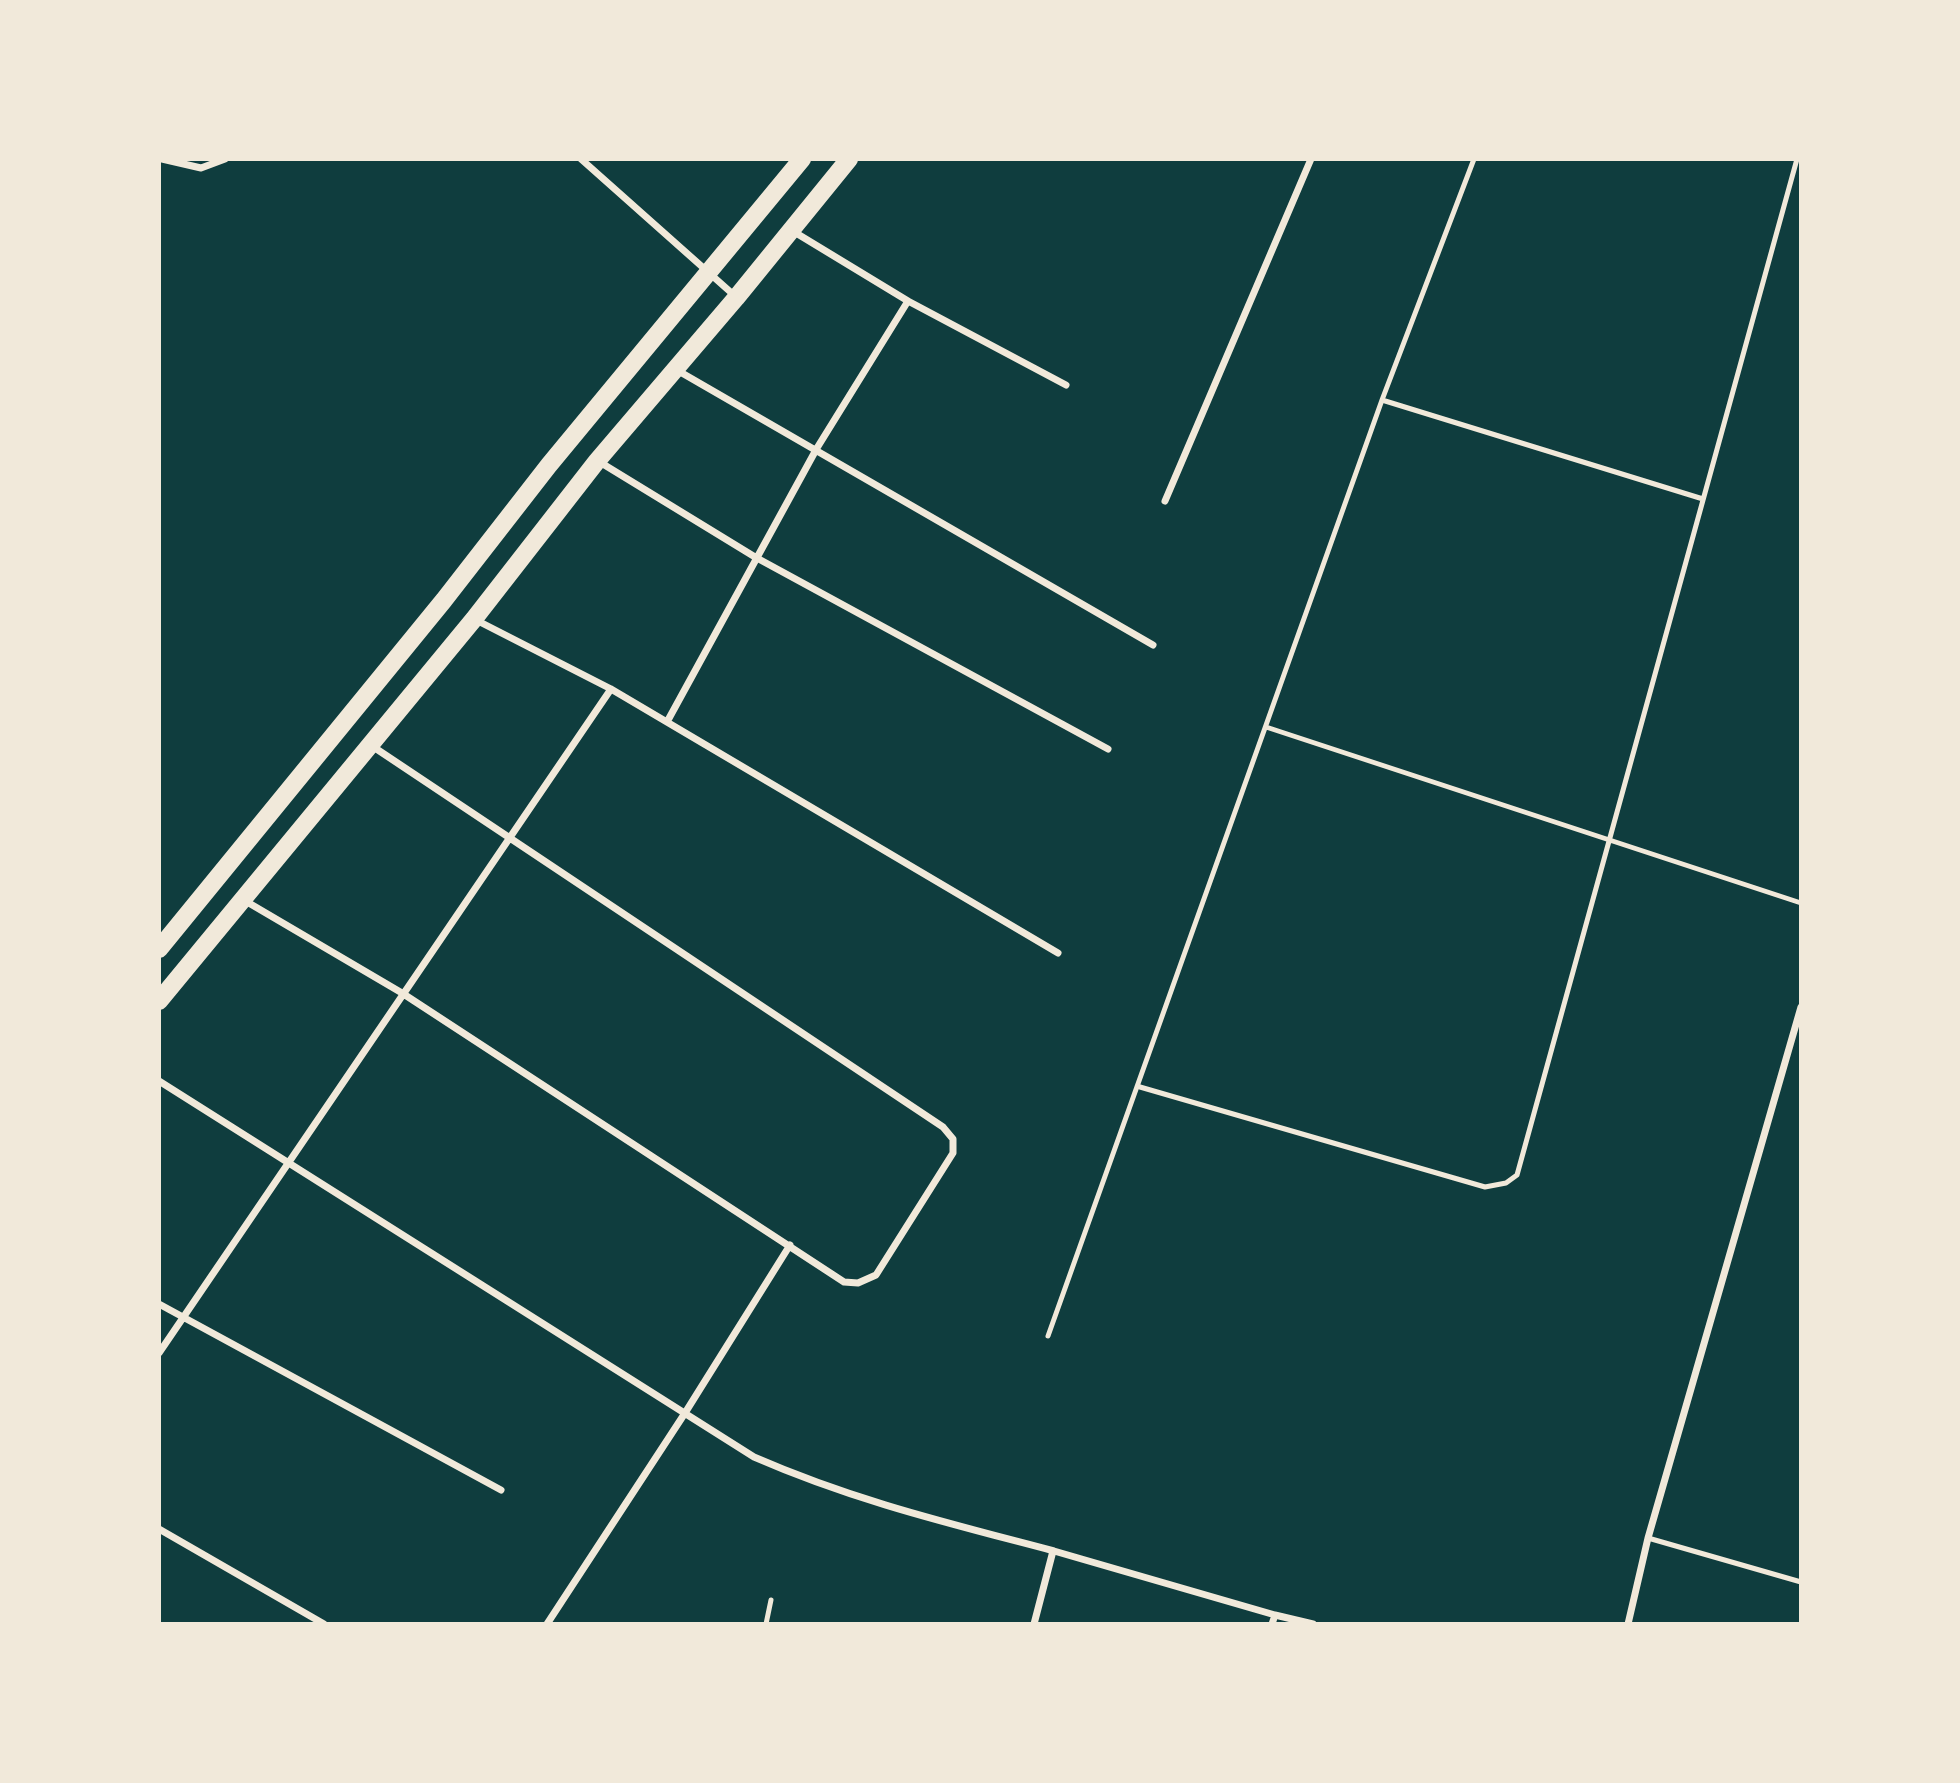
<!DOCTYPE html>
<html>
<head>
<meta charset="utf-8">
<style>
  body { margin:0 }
  #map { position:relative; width:1960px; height:1783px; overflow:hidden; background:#0f3d3e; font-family:"Roboto Condensed",sans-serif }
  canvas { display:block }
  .frame { position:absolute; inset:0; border:161px solid #f1e9da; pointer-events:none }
</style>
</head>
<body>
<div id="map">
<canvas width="1960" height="1783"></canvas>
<div class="frame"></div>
</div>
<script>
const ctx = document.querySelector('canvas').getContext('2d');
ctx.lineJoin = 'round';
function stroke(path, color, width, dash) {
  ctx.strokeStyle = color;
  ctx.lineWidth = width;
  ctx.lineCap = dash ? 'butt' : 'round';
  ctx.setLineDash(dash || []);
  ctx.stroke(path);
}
const service = new Path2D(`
  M1382,400L1703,499
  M1266,727L1801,903
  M1140,1087L1485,1187L1506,1183L1517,1175L1797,159
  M1048,1336L1382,400L1474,159
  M1648,1538L1801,1582
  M766,1624L771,1600`);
const minor = new Path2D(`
  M162,159L201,168L225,159
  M581,159L735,296
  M791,230L908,301L1066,385
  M675,369L1153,645
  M598,461L755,557L1108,749
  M1165,501L1311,159
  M474,619L611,689L1058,953
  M667,722L817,448L908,301
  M242,899L402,993L844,1282L858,1283L876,1275L953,1153V1139L943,1127L372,746
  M159,1081L754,1457C855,1501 948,1523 1054,1551C1128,1572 1201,1594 1275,1615
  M159,1304L501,1490
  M159,1353L611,689
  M159,1529L324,1624
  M547,1624L685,1413L790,1245
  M1034,1624L1053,1551
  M1272,1624L1275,1615L1313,1624
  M1628,1624L1648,1538L1801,1007`);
const primary = new Path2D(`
  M159,949L444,600L549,465L802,159
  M159,1001L474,619L597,461L736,298L849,159`);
stroke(service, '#f1e9da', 5);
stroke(minor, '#f1e9da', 7);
stroke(primary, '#f1e9da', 18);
</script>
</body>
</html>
